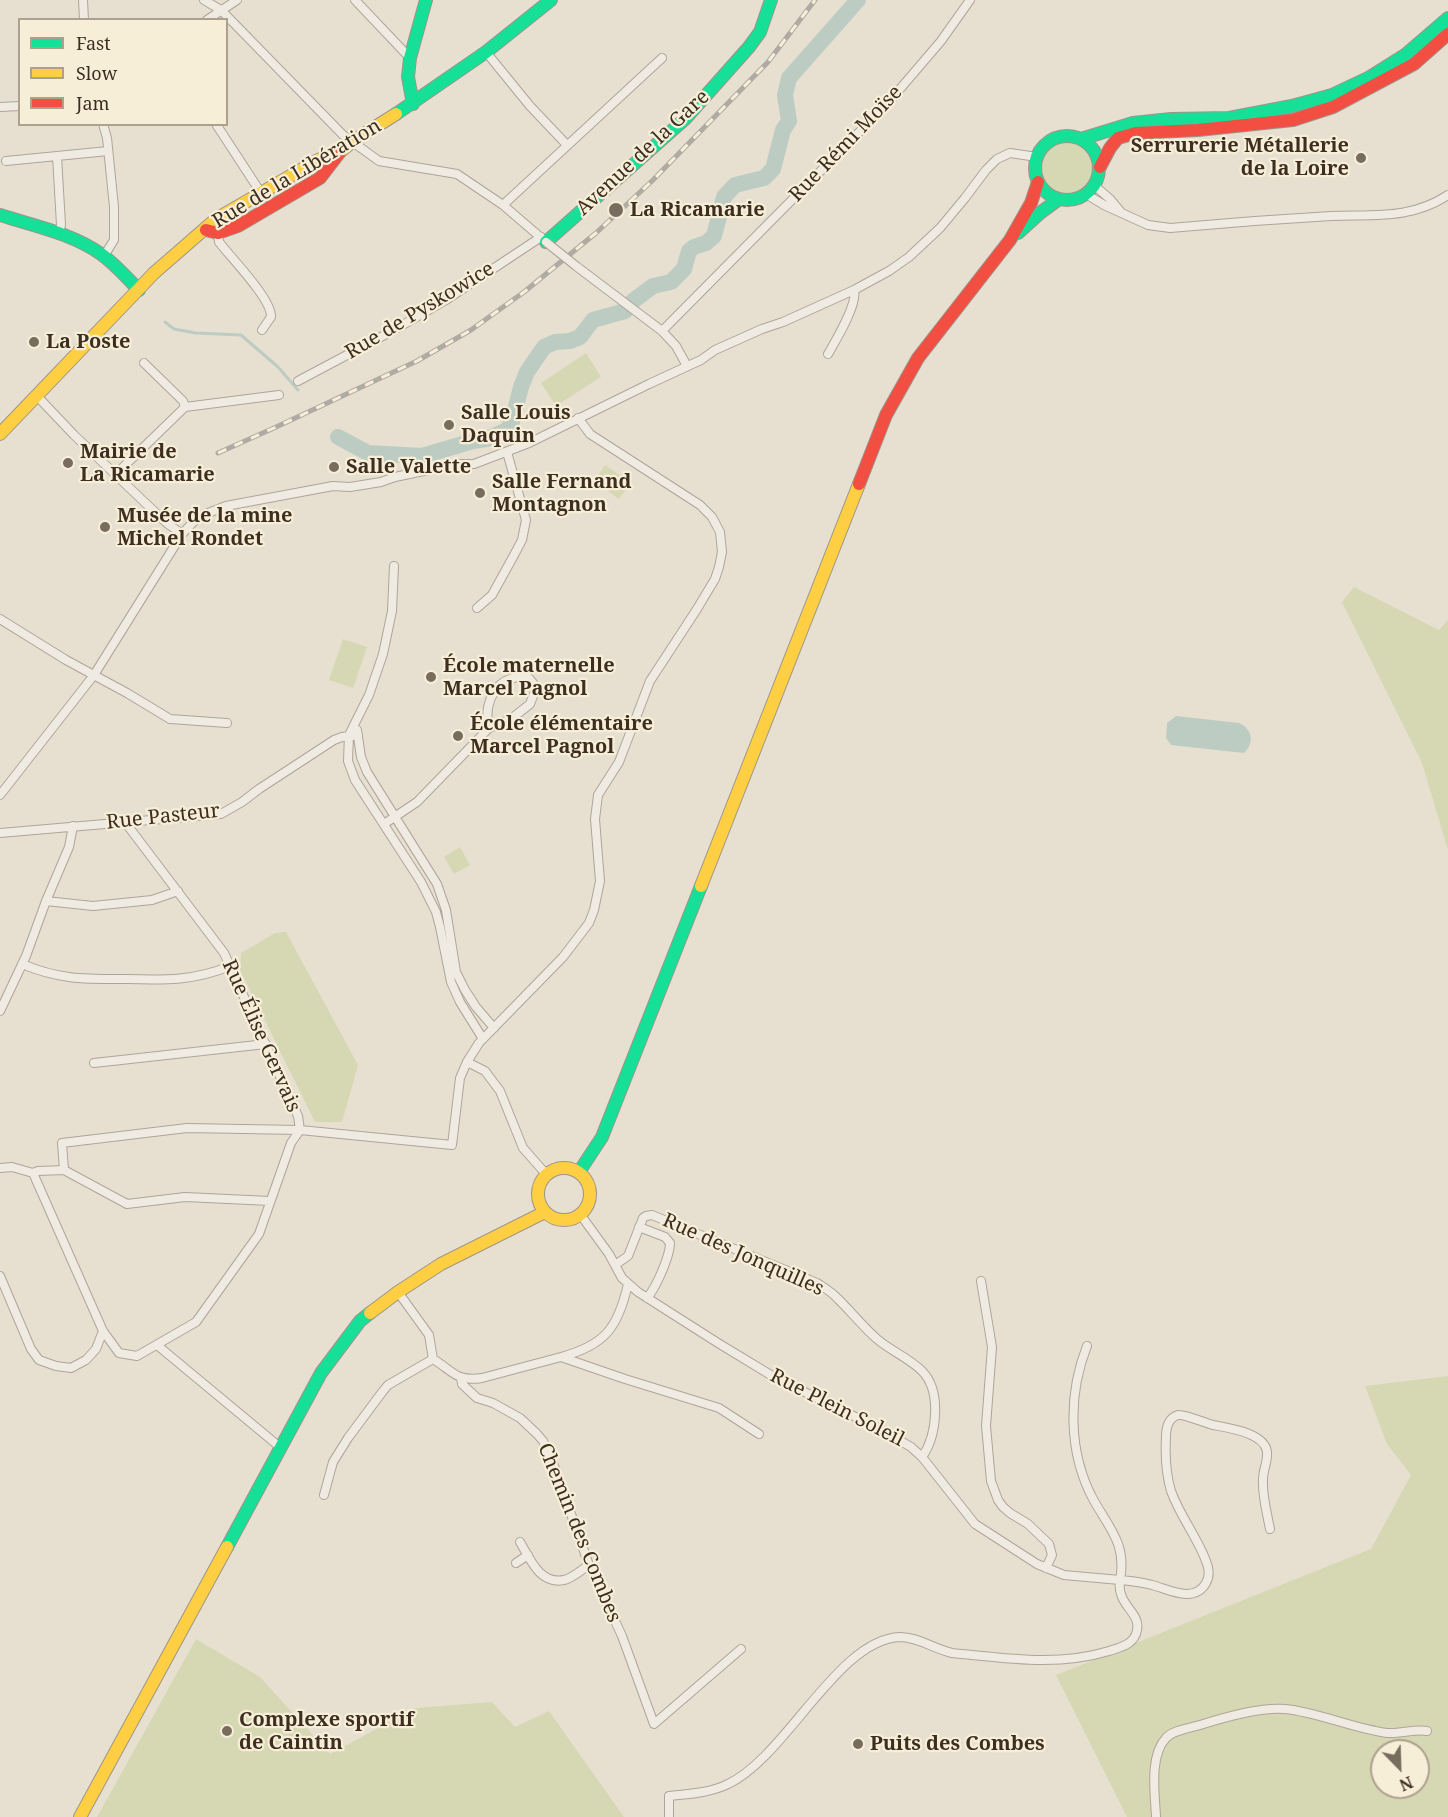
<!DOCTYPE html>
<html>
<head>
<meta charset="utf-8">
<style>
  body { margin:0 }
  #map { position:relative; width:1448px; height:1817px; overflow:hidden; background:#e7e0d1; font-family:"Noto Serif",serif }
  canvas { display:block }
  .legend { position:absolute; left:18px; top:18px; width:210px; height:108px; box-sizing:border-box; background:#f7eed8; border:2px solid #ada18e; margin:0; padding:8px 10px; list-style:none; font-size:18px; color:#3d2e20 }
  .legend li { display:flex; align-items:center; gap:12px; height:30px }
  .legend b { width:30px; border:2px solid #ada18e }
  .north { position:absolute; left:1370px; top:1739px; width:60px; height:60px; box-sizing:border-box; background:#f7eed8; border:2px solid #ada18e; border-radius:50%; rotate:157deg; font-size:16px; font-weight:700; line-height:24px; text-align:center; color:#3d2e20 }
  .north::after { content:''; display:block; margin:auto; width:21px; height:27px; background:#786c5e; clip-path:polygon(50% 0,100% 100%,50% 72%,0 100%) }
</style>
</head>
<body>
<div id="map">
<canvas width="1448" height="1817"></canvas>
<ul class="legend">
<li><b style="height:8px;background:#16e098"></b>Fast</li>
<li><b style="height:8px;background:#ffcf43"></b>Slow</li>
<li><b style="height:8px;background:#f24e42"></b>Jam</li>
</ul>
<div class="north">N</div>
</div>
<script>
const ctx = document.querySelector('canvas').getContext('2d');
ctx.lineJoin = 'round';
function fillPath(path, color) {
  ctx.fillStyle = color;
  ctx.fill(path, 'evenodd');
}
function stroke(path, color, width, dash) {
  ctx.strokeStyle = color;
  ctx.lineWidth = width;
  ctx.lineCap = dash ? 'butt' : 'round';
  ctx.setLineDash(dash || []);
  ctx.stroke(path);
}
function drawText(font, color, halo, rows, align = 'center') {
  ctx.font = font + ' "Noto Serif",serif';
  ctx.lineWidth = 4.5;
  ctx.setLineDash([]);
  ctx.textBaseline = 'middle';
  ctx.strokeStyle = halo;
  ctx.fillStyle = color;
  for (const [text, x, y, turn = 0] of rows) {
    ctx.save();
    ctx.translate(x, y);
    ctx.rotate((+turn || 0) * Math.PI / 180);
    ctx.textAlign = isNaN(turn) ? turn : align;
    if (halo) ctx.strokeText(text, 0, 0);
    ctx.fillText(text, 0, 0);
    ctx.restore();
  }
}
const green = new Path2D(`
  M1040 168a28 28 0 1 1 56 0a28 28 0 1 1-56 0Z
  M586,353L601,377L556,406L541,383Z
  M605,465L631,483L619,499L594,481Z
  M1354,587L1439,630L1448,620V850L1422,763L1342,602Z
  M343,639L367,647L353,688L329,680Z
  M460,847L470,865L454,874L444,857Z
  M286,932L358,1065L342,1122H315L240,970L241,953L275,933Z
  M1448,1376V1817H1127L1056,1675L1371,1549L1411,1475L1387,1444L1365,1386ZM1382,1751H1418V1787H1382Z
  M196,1639L260,1677L330,1754L415,1708L492,1702L515,1727L549,1711L624,1817H97Z`);
const water = new Path2D(`
  M1176,716L1239,723C1252,729 1255,742 1244,753L1171,745L1166,738L1167,723Z`);
const stream = new Path2D(`
  M165,322L174,329L196,333L241,335L278,367L298,390`);
const river = new Path2D(`
  M633,301L653,286L671,282L684,269L689,251L694,247L706,243L714,236L724,197L735,185L764,178L773,169L783,130L789,121L785,95L789,78L858,0
  M338,437L368,453L422,456L473,441L487,439L507,430L512,422L521,387L527,372L544,347L555,342L570,341L580,337L593,320L625,311`);
const street = new Path2D(`
  M83,0L84,20
  M204,0L221,10L343,135L379,161L457,174L503,205L546,242
  M355,0L410,58
  M207,20L237,0
  M486,52L530,106L567,145
  M0,107L20,106
  M103,124L107,138L114,207V240L104,256
  M216,124L261,193
  M57,156L61,225L59,233
  M6,161L108,151
  M1095,186L1110,199L1120,211
  M1086,194L1104,205L1148,225L1170,228C1224,223 1278,219 1331,216C1373,214 1410,220 1448,195
  M503,205L662,58
  M218,233L219,242C231,258 272,299 271,317L262,330
  M576,266L662,331L676,346L687,366
  M662,331L888,103L941,41L970,0
  M828,354C836,340 858,304 854,290
  M144,363L183,401L185,407
  M298,381L394,330L446,300L541,237
  M37,396L74,435L158,515L168,524L182,534
  M116,474L185,407L279,395
  M394,566L392,611L383,654L369,695L349,735L348,761L355,780L421,882L436,912L440,927L451,982L460,1002L483,1039
  M477,608L492,595L513,557L522,540L526,520L507,452
  M0,619L66,660L127,693L170,719L227,723
  M357,730L361,757L367,772L437,884L446,910L456,972L465,990L476,1007L494,1028
  M0,795L94,675L182,534L198,517L226,506L333,486L350,487L381,482L395,477L457,464H474L529,443L649,384L701,360L715,350L762,329L783,322L854,290L889,271L909,257L940,228L965,198L986,170L997,159L1010,153L1037,157
  M384,824L417,802L489,728L511,719L530,704L535,691L533,683L528,677C523,677 517,677 513,678C491,684 484,709 489,728
  M0,833L221,814L242,802L259,789L334,740L342,737L358,735
  M46,901L93,906L152,900L178,891
  M22,964C60,980 86,979 126,979C165,980 194,981 230,966
  M0,1011L26,956L46,901L69,847L73,826
  M467,1062L485,1071L500,1091L523,1148L546,1174
  M94,1063L266,1044
  M0,1168L12,1167L33,1173L103,1331L119,1353L137,1356L196,1322L259,1234L291,1143L300,1130L298,1116L224,953L125,822
  M64,1170L62,1143L187,1128L300,1130L452,1145L460,1078L467,1062L479,1043L563,957L589,923L594,910L600,881L595,819L598,795L619,762L650,681L697,609L715,579L719,567L722,552L720,532L712,517L700,505L590,434L578,418
  M33,1173L38,1171L64,1170L127,1204L185,1197L270,1201
  M580,1214L609,1254L622,1278L638,1292L718,1343L774,1377L880,1429L911,1447L922,1457L975,1524L1037,1564L1064,1575L1120,1580C1116,1605 1141,1612 1137,1630C1135,1644 1121,1647 1109,1651C1057,1667 1005,1658 952,1653C934,1649 918,1637 900,1637C838,1639 786,1757 728,1784C710,1793 689,1794 669,1796V1817
  M639,1227L665,1237L670,1243C670,1256 656,1288 647,1298
  M615,1265L628,1256L643,1218L646,1216L652,1215L817,1283C823,1287 830,1291 835,1296C850,1310 862,1326 877,1339C891,1351 909,1358 922,1371C942,1391 937,1436 922,1457
  M0,1276L31,1349L39,1360L56,1366L71,1368L86,1360L96,1349L103,1331
  M981,1281L992,1347L986,1426L991,1481L998,1500L1003,1507L1010,1513L1028,1524L1049,1544L1052,1555L1046,1568
  M398,1292L429,1335L433,1359C453,1371 456,1382 482,1378L561,1357L625,1379L719,1408L759,1434
  M157,1345L281,1448
  M1087,1346C1068,1394 1068,1452 1093,1499C1109,1528 1127,1544 1120,1580C1131,1581 1142,1582 1152,1585C1168,1589 1194,1604 1206,1583C1210,1576 1209,1568 1206,1561C1197,1537 1180,1516 1171,1491C1166,1474 1165,1455 1166,1437C1166,1427 1168,1418 1178,1415C1186,1414 1204,1423 1213,1425C1229,1428 1265,1433 1267,1452C1268,1461 1263,1470 1263,1479C1262,1496 1267,1513 1270,1529
  M561,1357C605,1345 618,1328 628,1284
  M461,1378L462,1384L477,1398L493,1403L520,1418L537,1434L543,1441L553,1463L589,1565L622,1636L654,1724L741,1649
  M324,1495L333,1462L348,1438L383,1391L388,1385L433,1359
  M520,1542C530,1559 540,1585 564,1580C573,1578 581,1570 589,1565
  M516,1563L528,1555
  M1156,1817C1155,1794 1149,1756 1166,1738C1173,1730 1190,1728 1200,1725C1222,1718 1262,1707 1285,1709C1317,1712 1352,1728 1387,1733C1401,1734 1413,1729 1427,1731`);
const fast = new Path2D(`
  M413,104L408,77L410,58L426,0
  M396,114L486,52L551,0
  M1035 168a32 32 0 1 1 64 0a32 32 0 1 1-64 0Z
  M1081,139L1133,123L1171,119L1229,118L1292,106L1332,95L1370,77L1405,55L1448,18
  M0,215C34,226 71,233 101,254C115,264 127,278 139,290
  M1018,233L1040,213L1059,199
  M546,242L685,119L749,47L760,32L771,0
  M579,1172L602,1137L701,886
  M227,1547L321,1373L360,1321L370,1313`);
const slow = new Path2D(`
  M0,434L154,273L216,219L318,160L340,152L353,141L396,114
  M701,886L859,484
  M538 1194a26 26 0 1 1 52 0a26 26 0 1 1-52 0Z
  M370,1313L398,1292L441,1264L545,1212
  M80,1817L227,1547`);
const jam = new Path2D(`
  M1100,167L1110,148L1118,138L1136,133L1198,130L1293,120L1333,107L1414,64L1448,34
  M206,230L218,233L238,226L320,178L340,152
  M859,484L886,415L918,358L1010,240L1031,203L1038,182`);
const rail = new Path2D(`
  M218,453L274,428L417,361L471,330L524,292L596,233L653,180L768,62L815,0`);
const streetBridge = new Path2D(`
  M546,242L576,266`);
const markers = [
  [1361,158,6,"#786c5e"],
  [616,210,8,"#786c5e"],
  [34,342,6,"#786c5e"],
  [449,425,6,"#786c5e"],
  [68,463,6,"#786c5e"],
  [334,467,6,"#786c5e"],
  [480,493,6,"#786c5e"],
  [105,527,6,"#786c5e"],
  [431,677,6,"#786c5e"],
  [458,736,6,"#786c5e"],
  [227,1731,6,"#786c5e"],
  [858,1744,6,"#786c5e"]
];
const streetNames = [
  ["Rue Rémi Moïse",846,144,-46],
  ["Avenue de la Gare",643,153,-43],
  ["Rue de la Libération",297,174,-31],
  ["Rue de Pyskowice",420,311,-31],
  ["Rue Pasteur",163,817,-6],
  ["Rue Élise Gervais",261,1036,66],
  ["Rue des Jonquilles",743,1255,24],
  ["Rue Plein Soleil",837,1408,27],
  ["Chemin des Combes",579,1533,68]
];
const poiNames = [
  ["Serrurerie Métallerie",1349,146,"right"],
  ["de la Loire",1349,169,"right"],
  ["La Ricamarie",630,210],
  ["La Poste",46,342],
  ["Salle Louis",461,413],
  ["Daquin",461,436],
  ["Mairie de",80,452],
  ["La Ricamarie",80,475],
  ["Salle Valette",346,467],
  ["Salle Fernand",492,482],
  ["Montagnon",492,505],
  ["Musée de la mine",117,516],
  ["Michel Rondet",117,539],
  ["École maternelle",443,666],
  ["Marcel Pagnol",443,689],
  ["École élémentaire",470,724],
  ["Marcel Pagnol",470,747],
  ["Complexe sportif",239,1720],
  ["de Caintin",239,1743],
  ["Puits des Combes",870,1744]
];
fillPath(green, '#d6d7b3');
fillPath(water, '#bcccc2');
stroke(stream, '#bcccc2', 3);
stroke(river, '#bcccc2', 16);
stroke(street, '#ada599', 10);
stroke(fast, '#9c958a', 14);
stroke(slow, '#9c958a', 14);
stroke(jam, '#9c958a', 14);
stroke(street, '#efebe3', 8);
stroke(fast, '#16e098', 12);
stroke(slow, '#ffcf43', 12);
stroke(jam, '#f24e42', 12);
stroke(rail, '#afaaa2', 5);
stroke(rail, '#f7eed8', 3, [9]);
stroke(streetBridge, '#ada599', 10, []);
stroke(streetBridge, '#efebe3', 8);
for (const [x, y, r, color] of markers) {
  const dot = new Path2D();
  dot.arc(x, y, r, 0, 2 * Math.PI);
  ctx.fillStyle = color;
  ctx.fill(dot);
  stroke(dot, '#f7eed8', 2);
}
drawText('20px', '#3d2e20', '#f7eed8', streetNames);
drawText('bold 20px', '#3d2e20', '#f7eed8', poiNames, 'left');
</script>
</body>
</html>
